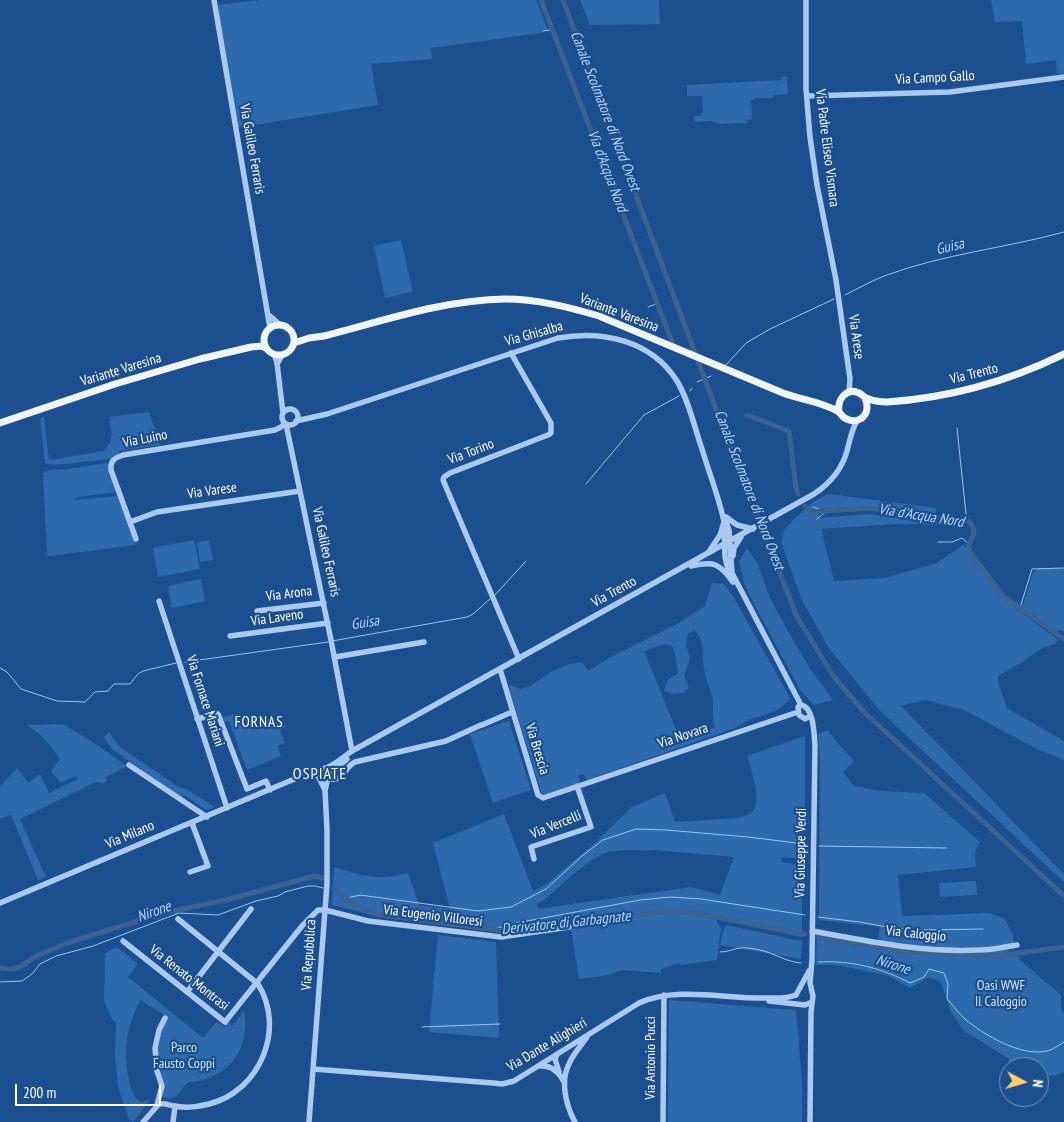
<!DOCTYPE html>
<html>
<head>
<meta charset="utf-8">
<style>
  body { margin:0 }
  #map { position:relative; width:1064px; height:1122px; overflow:hidden; background:#1b4f8f; font-family:"PT Sans Narrow",sans-serif }
  canvas { display:block }
  .north { position:absolute; left:999px; top:1057px; width:50px; height:50px; box-sizing:border-box; background:#1b4f8f; border:1px solid #7695bc; border-radius:50%; rotate:96deg; font-size:14px; font-weight:700; line-height:20px; text-align:center; color:#fff }
  .north::after { content:''; display:block; margin:auto; width:18px; height:22px; background:#ffd166; clip-path:polygon(50% 0,100% 100%,50% 72%,0 100%) }
  .scale { position:absolute; left:15px; top:1084px; width:146px; height:22px; box-sizing:border-box; border:2px solid #fff; border-top:0; padding-left:6px; font-size:15px; line-height:18px; white-space:nowrap; color:#fff; -webkit-text-stroke:4px #1b4f8f; paint-order:stroke }
</style>
</head>
<body>
<div id="map">
<canvas width="1064" height="1122"></canvas>
<div class="north">N</div>
<div class="scale">200 m</div>
</div>
<script>
const ctx = document.querySelector('canvas').getContext('2d');
ctx.lineJoin = 'round';
function fillPath(path, color) {
  ctx.fillStyle = color;
  ctx.fill(path, 'evenodd');
}
function stroke(path, color, width, dash) {
  ctx.strokeStyle = color;
  ctx.lineWidth = width;
  ctx.lineCap = dash ? 'butt' : 'round';
  ctx.setLineDash(dash || []);
  ctx.stroke(path);
}
function drawText(font, color, halo, rows, align = 'center') {
  ctx.font = font + ' "PT Sans Narrow",sans-serif';
  ctx.lineWidth = 4.5;
  ctx.setLineDash([]);
  ctx.textBaseline = 'middle';
  ctx.strokeStyle = halo;
  ctx.fillStyle = color;
  for (const [text, x, y, turn = 0] of rows) {
    ctx.save();
    ctx.translate(x, y);
    ctx.rotate((+turn || 0) * Math.PI / 180);
    ctx.textAlign = isNaN(turn) ? turn : align;
    if (halo) ctx.strokeText(text, 0, 0);
    ctx.fillText(text, 0, 0);
    ctx.restore();
  }
}
const green = new Path2D(`
  M259,0H536L548,30L541,33L431,48L432,59L371,64L378,105L243,127H237L216,5Z
  M580,0H659L660,24L590,25Z
  M991,0H1064V73L1057,74L1056,60L1026,64L1022,21L995,22Z
  M782,77H787L788,94L774,95L773,98H754V100H751L752,119L747,120V123L719,124L711,121L695,122L694,116H700L703,112L702,96H687V85L781,80Z
  M401,240L413,292L385,298L374,246Z
  M149,412L160,445L119,451L120,455L114,456L112,459C97,459 54,468 45,463L40,419L44,416L49,460L103,451C115,440 112,432 109,417Z
  M105,463L109,464L117,492L78,497L73,500L118,496L136,545L49,556L47,555L43,473L49,470L69,469Z
  M828,494L936,508V515L869,506L818,509L819,518L869,514L954,523V525L895,524L821,529L834,581L885,578L937,563L963,545L1002,598L1058,640L1055,644L1042,648L1024,661L998,676V682L1007,708L1064,741V760L1035,748L964,710L925,700L901,706L1064,874V882L880,711L828,647L801,598L781,542L784,530L794,519L813,502Z
  M194,540L200,569L158,577L153,548Z
  M209,540L213,560L200,562L197,542Z
  M747,548L758,565L770,598L790,635L811,670L833,700L814,705L800,690L753,602L744,583L739,561Z
  M1038,569H1064V632L1060,630L1055,631L1022,607L1033,573Z
  M201,579L205,601L172,608L168,586Z
  M712,583L724,584L733,596L790,698C780,713 767,713 752,719C746,721 740,725 735,728L587,780L583,774L579,775L580,783L545,795L542,794L509,688L511,685L520,689L529,687L551,672L569,664L582,662L588,671L611,657L677,624L705,606ZM694,630C706,640 702,657 704,670C706,679 710,688 712,696C714,707 712,717 715,727C706,733 695,734 684,741L679,737L644,651L665,644L672,646L675,654L678,674L668,679L664,691L673,694L684,693L689,687L684,676L690,659L686,645L688,634Z
  M236,714L252,719L254,714L286,726L280,731L285,743L277,746L281,756L247,770L229,721L224,722L223,717Z
  M509,721L531,790L493,803L470,734Z
  M63,724L94,743L127,766L106,777L107,781L104,783L96,782L20,819L46,877L38,880L11,815L0,819V786L17,768L28,783L40,774L49,793L78,779L75,776L61,783L51,771L60,759C50,745 41,733 26,725Z
  M828,730L840,746L854,761L843,772L854,786L880,791L924,793L980,842L975,852L976,867L898,875L902,916L989,913L1005,919L1013,935L1014,944C968,950 923,948 878,940L880,927L819,920L820,759L818,734Z
  M109,732L120,747L177,786L188,790L215,807L206,810L186,796L181,797L112,749L104,737Z
  M805,736V801L802,859L782,857L781,862L802,865V937L717,919V923L721,928L717,960L681,965L679,963L661,969V973L622,970L609,975L579,979L571,929L577,928L566,924L504,933L382,917L332,905L334,867C362,876 378,881 408,873L419,905L450,909L433,843L504,814L533,891L545,885L596,842L632,807L665,793L675,822L739,818C744,816 749,815 753,811C762,799 751,769 747,756ZM654,850L734,857L720,895L691,887L538,909L537,903L544,900C560,887 584,862 603,854C617,848 638,851 654,850Z
  M976,881L977,895L940,897L939,883Z
  M725,925L802,941L801,959L720,945Z
  M438,935L496,942L499,1038L429,1032Z
  M817,935C880,943 944,957 1008,950L1012,954L1018,953L1020,960L1061,995V1009L1064,1013V1072L1057,1075L1039,1077V1067H1010L1009,1059L963,1030L951,1012L941,982L929,977L910,988L889,976L837,965H816Z
  M117,947L138,964L128,977L203,1038L216,1022L224,1026L229,1021L232,1026L244,1011C251,1052 227,1079 187,1083L176,1097L167,1099L162,1096L157,1059L159,1036L167,1017L141,1000C125,1027 123,1053 130,1084C132,1091 134,1100 142,1102L151,1099L133,1122L129,1119L118,1087L115,1056L116,1023C109,1017 109,1009 104,1001L105,953Z
  M669,1000L796,1010L802,1083V1122H668Z`);
const stream = new Path2D(`
  M543,31L550,30
  M845,295C859,288 873,280 887,275C944,254 1006,248 1064,232
  M648,307L656,304
  M725,366L746,343L770,329L834,299
  M697,382L711,376
  M690,391L692,388
  M957,428L966,514
  M586,484L644,415L679,396
  M813,507L824,511
  M817,519L827,511
  M965,521V519
  M938,542H952L962,538L969,544
  M495,595L526,561
  M1020,608L1032,569L1064,568
  M332,641L467,617L473,614L490,599
  M185,662L328,642
  M0,668L7,672L21,689L57,701L85,702L95,692L108,691L114,684H130L138,674L143,671L176,663
  M819,846L946,848
  M347,898L360,895L478,911L511,907L546,889L582,856L603,840L636,829L666,830L748,837L805,844
  M818,917L860,922L892,928L920,930L983,929
  M491,930L511,924L640,900L671,897L701,899L805,915
  M720,952C728,952 733,949 740,948C746,947 754,949 760,950C774,953 786,962 801,963
  M818,962C850,960 882,968 910,983L924,977L929,969L944,973L948,984L947,999C953,1005 958,1013 965,1019C984,1035 1021,1057 1047,1051C1052,1050 1059,1045 1064,1042
  M0,982L22,981L32,974L40,964L56,956L93,946L179,913L218,915L256,901L278,896L285,892L308,886H315L323,888
  M422,1027L500,1024`);
const canal = new Path2D(`
  M541,0L672,342
  M563,0L722,425L797,617L834,677L865,713L1064,896
  M747,415L789,431L796,488L798,494
  M805,506L810,512L869,508L968,521C979,530 972,537 968,547L970,552L1003,596L1064,639
  M334,888L356,906L374,914L504,931L672,911L700,914L804,934
  M818,937L906,952L998,956L1064,947
  M0,968L13,969L20,967L38,955L73,941L164,913L230,899L314,876L322,878`);
const minor = new Path2D(`
  M214,0L270,328
  M806,0V89L810,137L817,185L836,280L850,379L849,392
  M807,96L950,92L1064,77
  M270,316L279,324
  M511,353L551,423V433L548,435L450,473L444,477L443,480L519,659
  M274,354L277,363L283,413
  M277,364L283,354
  M282 417a8 8 0 1 1 16 0a8 8 0 1 1-16 0Z
  M296,421L327,414L558,338C602,330 651,340 677,381C689,401 694,426 702,449C709,473 719,497 724,522L720,535L708,553
  M286,424L331,640L352,751
  M726,517L737,525L753,529
  M725,518L729,530L732,573L801,705
  M130,522L157,512L300,491
  M724,529L725,557L729,574
  M136,539L111,470C110,460 115,458 123,455L275,430L281,427L285,423
  M733,556L734,548L741,537
  M691,566C714,561 719,563 733,582
  M159,601L227,808
  M257,611L324,603
  M230,636L328,623
  M335,657L424,642
  M500,669L538,795L543,798L798,712
  M801,705C814,707 814,734 815,746L812,960L810,983L813,996L811,1012L810,1122
  M801,705L798,707L799,715L805,719L810,716
  M197,719L218,714L247,789L266,781L270,790
  M482,725L512,712
  M129,765L207,817
  M331,772L347,759
  M331,779C345,781 344,767 355,762L446,741L481,725
  M325,790L318,776L322,769C332,768 343,757 352,751L814,494C829,484 842,469 847,451C850,440 851,431 857,421
  M534,859L531,847L591,827L577,786
  M190,872L208,866L192,823
  M0,903L292,780L306,775L318,774
  M812,931C867,941 923,953 979,950C992,950 1004,947 1017,945
  M123,941L225,1022L302,926L318,910H325L368,921L501,937L569,927
  M187,992L251,909
  M796,995L809,971
  M769,1001L805,1005L812,1002
  M557,1054L555,1059L559,1072
  M540,1066C552,1065 559,1072 564,1082
  M313,1069L493,1083L502,1084L514,1081L639,1003C677,986 725,999 765,998C776,998 786,999 796,995
  M157,1105L162,1086L157,1071L155,1048L159,1030L165,1018
  M143,1122L159,1104C165,1103 169,1105 174,1106C185,1108 198,1107 209,1104C260,1091 286,1029 258,984L178,919
  M173,1122L175,1106
  M309,1122L327,884V830L325,790L327,782
  M575,1122C566,1106 560,1081 569,1064C573,1054 581,1046 587,1037
  M663,1122L664,995`);
const major = new Path2D(`
  M264 340a15 15 0 1 1 30 0a15 15 0 1 1-30 0Z
  M294,343L309,338L324,336C383,321 443,300 505,299C537,299 568,307 599,316L783,393C802,400 823,402 839,412
  M865,398C874,418 851,430 839,412C837,400 846,387 859,393C863,395 864,398 869,399C874,401 881,402 887,402C949,398 1009,381 1064,354
  M0,423L115,384L200,359L251,347L262,346L266,348`);
const streetNames = [
  ["Via Campo Gallo",935,78,-3],
  ["Via Padre Eliseo Vismara",827,148,83],
  ["Via Galileo Ferraris",252,149,80],
  ["Variante Varesina",619,313,21],
  ["Via Ghisalba",534,334,-16],
  ["Via Arese",856,337,82],
  ["Variante Varesina",121,370,-17],
  ["Via Trento",974,374,-14],
  ["Via Luino",145,439,-11],
  ["Via Torino",471,452,-21],
  ["Via Varese",212,491,-8],
  ["Via Galileo Ferraris",326,552,78],
  ["Via Trento",614,592,-29],
  ["Via Arona",289,594,-7],
  ["Via Laveno",277,618,-8],
  ["Via Fornace Mariani",205,701,72],
  ["Via Novara",683,736,-19],
  ["Via Brescia",537,749,73],
  ["Via Vercelli",556,825,-22],
  ["Via Milano",130,835,-23],
  ["Via Giuseppe Verdi",801,853,-89],
  ["Via Eugenio Villoresi",433,916,7],
  ["Via Caloggio",916,934,6],
  ["Via Repubblica",309,955,-86],
  ["Via Renato Montrasi",189,978,38],
  ["Via Dante Alighieri",547,1045,-31],
  ["Via Antonio Pucci",651,1058,-90]
];
const parkNames = [
  ["Oasi WWF",1001,986],
  ["Il Caloggio",1001,1002],
  ["Parco",184,1048],
  ["Fausto Coppi",184,1064]
];
const waterNames = [
  ["Canale Scolmatore di Nord Ovest",605,111,69],
  ["Via d'Acqua Nord",607,171,69],
  ["Guisa",950,247,-14],
  ["Canale Scolmatore di Nord Ovest",749,490,69],
  ["Via d'Acqua Nord",921,516,9],
  ["Guisa",365,623,-9],
  ["Nirone",154,912,-20],
  ["Derivatore di Garbagnate",566,923,-6],
  ["Nirone",893,965,18]
];
const neighbourhoodNames = [
  ["FORNAS",259,723]
];
const quarterNames = [
  ["OSPIATE",320,774]
];
fillPath(green, '#2e69ad');
stroke(stream, '#9cc4f0', 1);
stroke(canal, '#3c6290', 5);
stroke(minor, '#a9c9ee', 5.5);
stroke(major, '#f0f6ff', 7);
drawText('14px', '#fff', '#1b4f8f', streetNames);
drawText('14px', '#cfe3fa', '#1b4f8f', parkNames);
drawText('italic 15px', '#b5d3f5', '#1b4f8f', waterNames);
ctx.letterSpacing = '1px';
drawText('15px', '#fff', '#1b4f8f', neighbourhoodNames);
ctx.letterSpacing = '0px';
ctx.letterSpacing = '1px';
drawText('16px', '#fff', '#1b4f8f', quarterNames);
ctx.letterSpacing = '0px';
</script>
</body>
</html>
